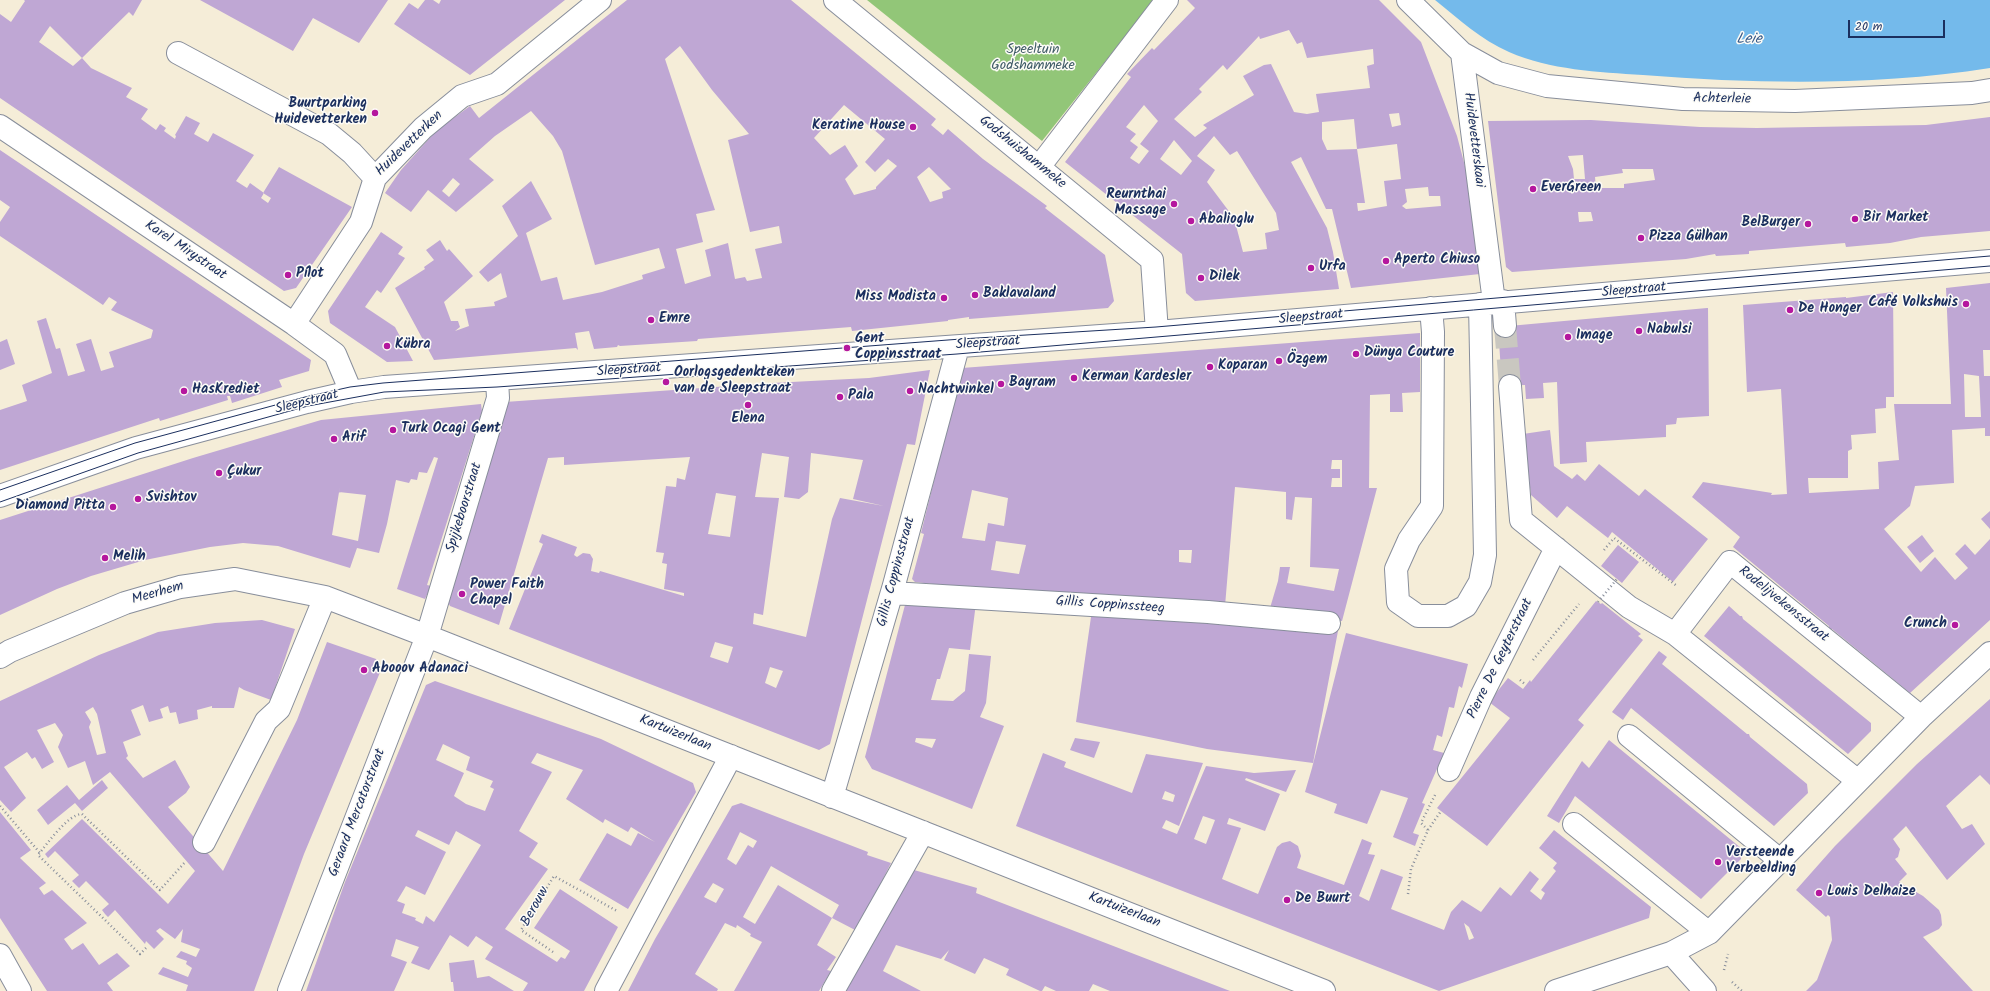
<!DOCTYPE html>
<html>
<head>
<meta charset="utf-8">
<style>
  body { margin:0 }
  #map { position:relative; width:1990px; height:991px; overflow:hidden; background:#f5edd8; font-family:Kalam,sans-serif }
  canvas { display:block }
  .scale { position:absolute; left:1848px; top:20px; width:97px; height:18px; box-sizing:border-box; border:2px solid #1b2f5e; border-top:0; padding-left:5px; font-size:12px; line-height:14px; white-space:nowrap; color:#1b2f5e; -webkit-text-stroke:3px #fdfcf7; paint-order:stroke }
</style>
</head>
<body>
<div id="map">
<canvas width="1990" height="991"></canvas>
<div class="scale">20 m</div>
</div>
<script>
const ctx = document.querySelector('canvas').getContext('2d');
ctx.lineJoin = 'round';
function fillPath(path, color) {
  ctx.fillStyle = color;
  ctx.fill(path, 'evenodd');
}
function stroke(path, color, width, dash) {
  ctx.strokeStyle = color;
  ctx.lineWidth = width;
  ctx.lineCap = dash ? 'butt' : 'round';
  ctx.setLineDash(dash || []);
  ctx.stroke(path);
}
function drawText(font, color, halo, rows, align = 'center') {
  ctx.font = font + ' Kalam,sans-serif';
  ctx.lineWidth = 3;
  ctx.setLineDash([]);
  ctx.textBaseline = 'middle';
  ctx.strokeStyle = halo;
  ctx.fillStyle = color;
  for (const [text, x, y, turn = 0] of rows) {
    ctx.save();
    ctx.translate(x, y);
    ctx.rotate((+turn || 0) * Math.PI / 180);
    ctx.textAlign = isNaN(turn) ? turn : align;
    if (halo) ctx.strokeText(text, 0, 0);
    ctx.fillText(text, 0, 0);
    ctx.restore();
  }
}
const green = new Path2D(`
  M867,0H1154L1042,141Z`);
const water = new Path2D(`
  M1435,0H1990V68C1876,86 1758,84 1643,75C1598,72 1550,70 1509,52C1481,40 1459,19 1435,0Z`);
const building = new Path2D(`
  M24,0H142L133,16L129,12L82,58L50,26L39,42L73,66L82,58L91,68L132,88L126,97L148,109L141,119L156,130L160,124L166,128L164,131L175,139L176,136L175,135L186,116L200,123L194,134L208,142L213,133L254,155L236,181L247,188L250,183L264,193L261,198L268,203L271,198L263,193L279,167L352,207L296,288L284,291L0,98V14L11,22L25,1Z
  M200,0H388L359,43L313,18L293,51Z
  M425,0H433L439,4L441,0H565L470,75L394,24L409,3L418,9Z
  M627,0H791L936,119L931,125L943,135L948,129L983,159L1047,206L1045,208L1105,255L1114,301L1108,308L969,319V317L948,320V321L852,331L851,327L698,339L697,341L620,346L618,345L617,347L594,349L589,331L575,333L578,350L576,348L434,360L395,288L425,269L424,267L434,260L426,250L440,240L447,251L449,249L473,276L444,302L451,321H458L460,327L455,331L469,326L465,309L495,306L494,302L507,297L501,273L488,282L479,272L518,236L502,206L531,181L552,219L526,233L541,281L557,277L563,300L602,292L643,279L642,275L665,268L659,248L595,265L562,151L553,136L531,111L495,136L469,159L494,180L456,212L428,190L411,212L385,193L401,170L436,131L470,106L479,118ZM680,46L712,90L749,134L728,140L750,232L779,226L782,243L755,249L762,278L747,281L745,277L735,279L728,243L705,250L711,276L685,284L676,249L703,242L696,214L715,210L665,59ZM844,105L885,139L865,162L875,172L888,159L897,166L876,187V189L854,195L845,179L858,166L845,145L830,155L814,138ZM929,167L951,189L942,192L943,198L930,202L917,177ZM453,178L460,184L449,197L442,191Z
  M1187,0H1379L1421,42L1457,136L1466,170L1480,274L1351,288L1332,209H1326L1301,157L1291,162L1327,228L1333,252L1339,289L1195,301L1186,293L1182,254L1065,162L1131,77L1127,74L1152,48L1154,50L1195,8ZM1289,30L1297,44L1302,42L1307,58L1373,49L1374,64L1367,66L1370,88L1316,94L1319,112L1307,114L1294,112L1271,64L1264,65L1243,76L1254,95L1203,125L1207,128L1195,137L1174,119L1202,92L1199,89L1223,65L1227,70L1259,36L1260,39ZM1144,105L1158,121L1140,144L1149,151L1139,164L1130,158L1138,147L1130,141L1136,134L1126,127ZM1399,113L1401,125L1392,127L1389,114ZM1354,119L1357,149L1397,144L1401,179L1384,181L1387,206L1358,211L1357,203H1365L1357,149L1327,150L1322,139V122ZM1214,136L1230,155L1237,151L1276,213L1279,230L1265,233L1267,249L1243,252L1234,218L1207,182L1215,170L1197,156ZM1174,140L1192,161L1181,175L1160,159ZM1428,187L1429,196H1440L1441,206L1406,209L1402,206L1407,202L1405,189Z
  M1990,117V231L1921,237L1890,243L1846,247L1845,243L1749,251V254L1716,256L1715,254L1686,259L1512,272L1506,267L1488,121L1591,120L1700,127L1757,128L1926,125ZM1583,155L1585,179H1574L1573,169L1568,156ZM1622,169H1653L1655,180L1624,184V188H1596L1595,177L1623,173ZM1578,212H1591L1593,221L1579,222Z
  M0,150L311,360L309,371L279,380L282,387L232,403L230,396H227L228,400L160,421L159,418L0,470V410L27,401L22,385L52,373L37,321L46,318L56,349L60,348L68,376L85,371L76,344L91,339L101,371L114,367L109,352L151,338L153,330L111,310L117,302L109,297L103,305L0,236V222L10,207L0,200Z
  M381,232L403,247L398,254L405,258L381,293L377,290L365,307L395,327L413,361L387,362L330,323L328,311Z
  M1990,283V350H1983L1984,376H1990V436H1985V428L1952,430L1954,483L1915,486L1910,506L1884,529L1921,572L1935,557L1955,580L1968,568L1955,554L1965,544L1975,555L1990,539V620L1910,693L1832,629L1829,630V626L1733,547L1740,537L1692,497L1703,482L1772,493L1771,495L1787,494L1781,389L1747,392L1743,305L1846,297V298L1893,292L1894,397H1886V408L1875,409L1876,433L1851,435L1852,449L1848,451V478H1808L1809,493L1879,489L1878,462L1899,460L1894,404H1951L1946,288ZM1964,374L1979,376L1981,417H1965Z
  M1707,308H1708L1709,416L1677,418L1676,424L1666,425V437L1586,442L1587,462L1560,464L1557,382L1543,383L1544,398L1526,399L1525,385L1502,386L1498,327Z
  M1420,333V392L1402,393L1403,412H1390V394L1370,395L1369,488H1377L1342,621L1270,608L1278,581L1280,567H1290L1287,583L1334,591L1339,569L1310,567L1312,498L1295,497L1292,520L1286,519V492L1235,487L1225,606L1015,593L915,582L912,579L924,534L921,533L962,368ZM1332,460H1342V487H1331L1332,478H1340V469H1331ZM972,490L1008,498L1004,526L988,523L985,541L962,538ZM996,541L1026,545L1019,574L991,570ZM1179,550H1192L1191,563L1179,562Z
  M7,339L15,364L0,370V342Z
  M930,370L915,445L907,444L830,744L819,750L509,629L543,544L539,542L542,534L577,547L574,555L577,557L583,553L590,554L593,559L591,571L599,573L600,571L684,596V593L664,589L667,564L662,563L664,553L656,552L666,486L676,487L677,478L685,480L690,457L564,465V457L548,458L499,625L450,606L444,595L505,402L772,383L869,378ZM762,453L789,457L784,497L799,499L808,492L811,453L863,460L853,499L884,506L840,498L832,519L806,637L753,624L754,613L763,615L779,498L755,497ZM716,493L736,496L730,537L708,534ZM715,642L733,647L728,663L710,657ZM770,667L783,671L776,688L765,683Z
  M481,404L482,411L427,585L431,586L425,599L397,589L438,458L434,457L427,473L419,472L417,480L411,479L409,483L396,480L387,524L379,553L357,548L350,568L278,546L243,543L210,547L145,560L91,576L57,589L0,615V520L193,458L321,420ZM341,480L339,492L366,495L358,541L332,535Z
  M1550,430L1554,466L1572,479L1577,474L1585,481L1599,464L1639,496L1645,489L1708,539L1673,582L1612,532L1608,538L1567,506L1557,518L1531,495L1523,434Z
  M1990,511V529L1981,519Z
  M1922,535L1934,551L1920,563L1907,547Z
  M1618,545L1639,562L1622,583L1601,566Z
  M1596,601L1601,604L1602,603L1641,634L1638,636L1643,640L1578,720L1584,725L1487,846L1437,808L1510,718L1489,702L1508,678L1523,689L1530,680L1531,682Z
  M976,603L970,650L949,648L940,679H937L931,700L953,701L965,691L969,654L991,656L986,703L980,717L1004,726L972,809L872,769L865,757L905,605ZM916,738L936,739L932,748L915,742Z
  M1729,606L1740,616H1742L1743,619L1871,723V731L1848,754L1704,636Z
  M1092,610L1338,631L1313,763L1207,749L1076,722Z
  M262,620L295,629L271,700L244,690L239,687L234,708H212V706L197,710L198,719L179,724L176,712L170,713L168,706L160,709L163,718L149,722L143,705L131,710L141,735L123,742L128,756L126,758L143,778L175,760L190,787L186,793L168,807L223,871L297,720L327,642L376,659L381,670L304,854L254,991H186L188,985L158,974L163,967L188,977L192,968L186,964L187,961L176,957L181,951L196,957L200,949L181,942L183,929L175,939L160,928L156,931L164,939L154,949L146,941L145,944L115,910L108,917L105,914L102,910L109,904L86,881L79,888L72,881L79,875L55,851L48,858L45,854L82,819L168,904L195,871L110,772L93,785L85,761L68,768L58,747L63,735L55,723L37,730L54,762L42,769L35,757L32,759L27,752L4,767L26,798L11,812L0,800V701L99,655L158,632L215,623ZM93,707L97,714L106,753L97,755L89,727L91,722L85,712Z
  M1346,633L1468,664L1462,688L1459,686L1454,708L1449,707L1442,737L1437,735L1433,750L1444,753L1422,803L1425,804L1413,833L1419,835L1415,846L1393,837L1408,798L1381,790L1367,824L1334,813L1337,804L1305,792L1312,768Z
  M1659,651L1667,657L1662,664L1747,734H1749L1750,737L1807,784L1808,793L1774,826L1631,708L1623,720L1612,712Z
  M435,681L601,739L693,783L696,792L628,909L579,880L607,833L631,846L638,833L655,842L631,827L628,832L605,819L603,823L566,799L583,770L537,753L531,763L552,772L519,831L538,843L529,857L548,869L505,929L557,962L561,957L565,959L570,951L534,928L560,889L618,927L584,991H523L528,983L485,959L493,947L476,936L468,947L450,935L429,970L411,963L419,947L396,939L391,956L407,962L394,991H306L345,882L426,685ZM443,744L470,757L466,770L493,781L490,787L494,789L485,811L466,804L454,796L464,773L436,760ZM418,830L449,845L456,831L481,845L434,922L426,916L423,924L415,920L416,918L402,913L405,904L397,901L406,886L425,895L446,852L415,836Z
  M1990,699V785L1980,775L1946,806L1962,829L1972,824L1985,844L1947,880L1906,826L1893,839L1900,849L1898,857L1895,859L1907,874L1899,882L1923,896L1939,910L1941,915L1942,925L1939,929L1923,937L1973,991H1806L1817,980L1832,940L1830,917L1828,915L1826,917L1796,890L1835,846L1917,764Z
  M1075,738L1100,742L1094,758L1070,750Z
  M1609,740L1741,848V859L1701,899L1575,796L1559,823L1547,816L1582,761L1589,768Z
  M1043,753L1066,762L1064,767L1132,793L1146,754L1203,763L1179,826L1166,820L1162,828L1177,834L1206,766L1254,773L1296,770L1286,792L1246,778L1245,780L1280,794L1265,831L1229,818L1227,824L1241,828L1222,879L1258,894L1277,847L1282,843L1290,841L1298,846L1301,856L1297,868L1344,885L1362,839L1372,843L1368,854L1375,855L1359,896L1369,901L1381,869L1403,877L1391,909L1444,930L1451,912L1462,900L1481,912L1500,887L1511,896L1530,871L1539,879L1530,891L1541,900L1545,893L1541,890L1556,871L1553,868L1557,863L1539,848L1554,830L1651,907L1649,918L1439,991L1016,826ZM1165,791L1175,795L1173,802L1162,799ZM1203,816L1215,820L1206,844L1194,839ZM1464,923L1469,927L1474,938L1469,940Z
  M102,780L108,788L82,811L75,803L48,825L37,810L67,785L79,800Z
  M741,803L868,852L867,855L891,863L857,931L832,918L817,945L836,957L827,970L831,971L819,991H734L762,942L750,936L751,934L737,925L736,928L725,923L695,974L718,989L717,991H628L655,939L732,806ZM740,832L757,841L753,848L748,845L736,865L727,859ZM771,866L839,905L832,918L778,885L755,924L743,917ZM713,883L724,889L716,903L704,897Z
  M0,812L31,850L20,858L46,883L39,888L44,895L52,890L87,923L64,939L72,950L83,943L99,965L117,953L130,966L107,983L113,991H47L0,918Z
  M914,870L977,888L976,893L1230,991H1110L1093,984L1089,991H1056L1045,986L1042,991H1040L1006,975L1009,969L984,958L975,974L944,960L949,950L941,959L896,945L883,971L921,991H846Z
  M474,960L477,978L489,976L514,991H454L453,982H451L449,963Z`);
const minorTunnel = new Path2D(`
  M1505,326L1510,386`);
const path = new Path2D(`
  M1604,550L1614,538L1677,586
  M1533,660L1579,604
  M1520,680L1526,685
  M0,806L40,853
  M1428,830L1441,811
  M1408,894L1411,869L1428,830L1421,823L1436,793
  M146,948L140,954L38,855C47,844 68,814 82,814L160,890L186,861
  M553,952L521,930L554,876L617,911
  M1724,970L1728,954
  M1732,982L1742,991`);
const minor = new Path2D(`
  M835,0L1152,260L1157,332
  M1408,0L1462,53L1498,73L1547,86L1683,99L1795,101L1972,93L1990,90
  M178,53L329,134L352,153L375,178
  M1462,53L1494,302
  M0,126L294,324L335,354L351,392
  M1039,167L1167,0
  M1503,301L1505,326
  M1431,308L1433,332L1432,506L1409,540L1396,569L1398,602L1418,616H1448L1466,606L1480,582L1485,555L1480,304
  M294,324L361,222L375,178L423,128L462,96L497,84L600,0
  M1510,386L1521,520L1629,607L1675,634
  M0,496L136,448L307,402L351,392L384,387L1157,332L1990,261
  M892,593L1208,612L1329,623
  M0,657L10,651L125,603L180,587L235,579L325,597L427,636L1324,991
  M1629,736L1781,861
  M1449,770L1481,697L1556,548
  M1858,781L1675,634L1730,562L1921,717
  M832,797L894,585L958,347
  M1574,824L1709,933
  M204,842L266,721L279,709L325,597
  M1671,953L1705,991
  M0,955L20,991
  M289,991L427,636L498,398L497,380
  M606,991L731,756
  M833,991L923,832
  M1556,991L1671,953L1709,933L1921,717L1990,653`);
const tram = new Path2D(`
  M0,490L135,443L305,397L350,387L383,383L961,339L1156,327L1990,256
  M0,502L138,453L308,406L384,392L497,387L957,354L1990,266`);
const pathBridge = new Path2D(`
  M1598,602L1617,579`);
const markers = [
  [375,113,4,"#b5179e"],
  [913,127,4,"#b5179e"],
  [1533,189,4,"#b5179e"],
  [1174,204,4,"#b5179e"],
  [1855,219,4,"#b5179e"],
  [1191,221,4,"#b5179e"],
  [1808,224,4,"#b5179e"],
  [1641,238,4,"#b5179e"],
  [1386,261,4,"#b5179e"],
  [1311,268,4,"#b5179e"],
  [288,275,4,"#b5179e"],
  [1201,278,4,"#b5179e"],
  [975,295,4,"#b5179e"],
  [944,298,4,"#b5179e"],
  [1966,304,4,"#b5179e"],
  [1790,310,4,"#b5179e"],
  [651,320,4,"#b5179e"],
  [1639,331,4,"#b5179e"],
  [1568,337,4,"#b5179e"],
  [387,346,4,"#b5179e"],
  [847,348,4,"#b5179e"],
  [1356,354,4,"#b5179e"],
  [1279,361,4,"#b5179e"],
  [1210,367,4,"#b5179e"],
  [1074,378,4,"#b5179e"],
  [666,382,4,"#b5179e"],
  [1001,384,4,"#b5179e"],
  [184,391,4,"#b5179e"],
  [910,391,4,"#b5179e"],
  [840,397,4,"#b5179e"],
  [748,405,4,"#b5179e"],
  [393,430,4,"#b5179e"],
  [334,439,4,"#b5179e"],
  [219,473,4,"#b5179e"],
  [138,499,4,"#b5179e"],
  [113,507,4,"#b5179e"],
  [105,558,4,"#b5179e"],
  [462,594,4,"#b5179e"],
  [1955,625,4,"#b5179e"],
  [364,670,4,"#b5179e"],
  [1718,862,4,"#b5179e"],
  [1819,893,4,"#b5179e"],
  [1287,900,4,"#b5179e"]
];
const parkNames = [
  ["Speeltuin",1033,51],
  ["Godshammeke",1033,67]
];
const streetNames = [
  ["Achterleie",1722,100,1],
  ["Huidevetterskaai",1473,140,83],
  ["Huidevetterken",410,144,-44],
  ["Godshuishammeke",1022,153,39],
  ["Karel Mirystraat",185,251,34],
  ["Sleepstraat",1634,291,-5],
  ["Sleepstraat",1311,318,-5],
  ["Sleepstraat",988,344,-4],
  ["Sleepstraat",629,371,-4],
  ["Sleepstraat",307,403,-14],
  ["Spijkeboorstraat",465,508,-73],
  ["Gillis Coppinsstraat",897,572,-75],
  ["Meerhem",158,594,-16],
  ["Rodelijvekensstraat",1783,605,39],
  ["Gillis Coppinssteeg",1110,606,4],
  ["Pierre De Geyterstraat",1501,659,-64],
  ["Kartuizerlaan",675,734,22],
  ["Geraard Mercatorstraat",358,813,-69],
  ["Berouw",536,907,-61],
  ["Kartuizerlaan",1124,911,21]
];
const poiNames = [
  ["Buurtparking",367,105,"right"],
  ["Huidevetterken",367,121,"right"],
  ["Keratine House",905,127,"right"],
  ["EverGreen",1541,189],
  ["Reurnthai",1166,196,"right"],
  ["Massage",1166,212,"right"],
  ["Bir Market",1863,219],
  ["Abalioglu",1199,221],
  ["BelBurger",1800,224,"right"],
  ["Pizza Gülhan",1649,238],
  ["Aperto Chiuso",1394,261],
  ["Urfa",1319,268],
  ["Pílot",296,275],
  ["Dilek",1209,278],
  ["Baklavaland",983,295],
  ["Miss Modista",936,298,"right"],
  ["Café Volkshuis",1958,304,"right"],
  ["De Honger",1798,310],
  ["Emre",659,320],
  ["Nabulsi",1647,331],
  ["Image",1576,337],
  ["Gent",855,340],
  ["Coppinsstraat",855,356],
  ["Kübra",395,346],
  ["Dünya Couture",1364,354],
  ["Özgem",1287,361],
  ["Koparan",1218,367],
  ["Oorlogsgedenkteken",674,374],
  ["van de Sleepstraat",674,390],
  ["Kerman Kardesler",1082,378],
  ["Bayram",1009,384],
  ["HasKrediet",192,391],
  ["Nachtwinkel",918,391],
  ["Pala",848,397],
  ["Elena",748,420,"center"],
  ["Turk Ocagi Gent",401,430],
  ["Arif",342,439],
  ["Çukur",227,473],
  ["Svishtov",146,499],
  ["Diamond Pitta",105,507,"right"],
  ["Melih",113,558],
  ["Power Faith",470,586],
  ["Chapel",470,602],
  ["Crunch",1947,625,"right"],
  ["Abooov Adanaci",372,670],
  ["Versteende",1726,854],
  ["Verbeelding",1726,870],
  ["Louis Delhaize",1827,893],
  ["De Buurt",1295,900]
];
const waterNames = [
  ["Leie",1749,40]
];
fillPath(green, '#92c678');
fillPath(water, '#74baeb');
fillPath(building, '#bfa7d4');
stroke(minorTunnel, '#c9c7c0', 22, [22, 11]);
stroke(minor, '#888e9b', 24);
stroke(path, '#888e9b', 2.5, [1, 3]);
stroke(minor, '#fff', 22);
stroke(tram, '#1b2f5e', 1);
stroke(pathBridge, '#888e9b', 2.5, [1, 3]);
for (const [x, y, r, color] of markers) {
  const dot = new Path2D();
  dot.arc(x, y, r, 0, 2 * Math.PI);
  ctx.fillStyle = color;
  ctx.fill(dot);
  stroke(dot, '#fdfcf7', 1.5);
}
drawText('14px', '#3f5c66', '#fdfcf7', parkNames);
drawText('14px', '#1b2f5e', '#fdfcf7', streetNames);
drawText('bold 14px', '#1b2f5e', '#fdfcf7', poiNames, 'left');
drawText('italic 15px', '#365988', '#fdfcf7', waterNames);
</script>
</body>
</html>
